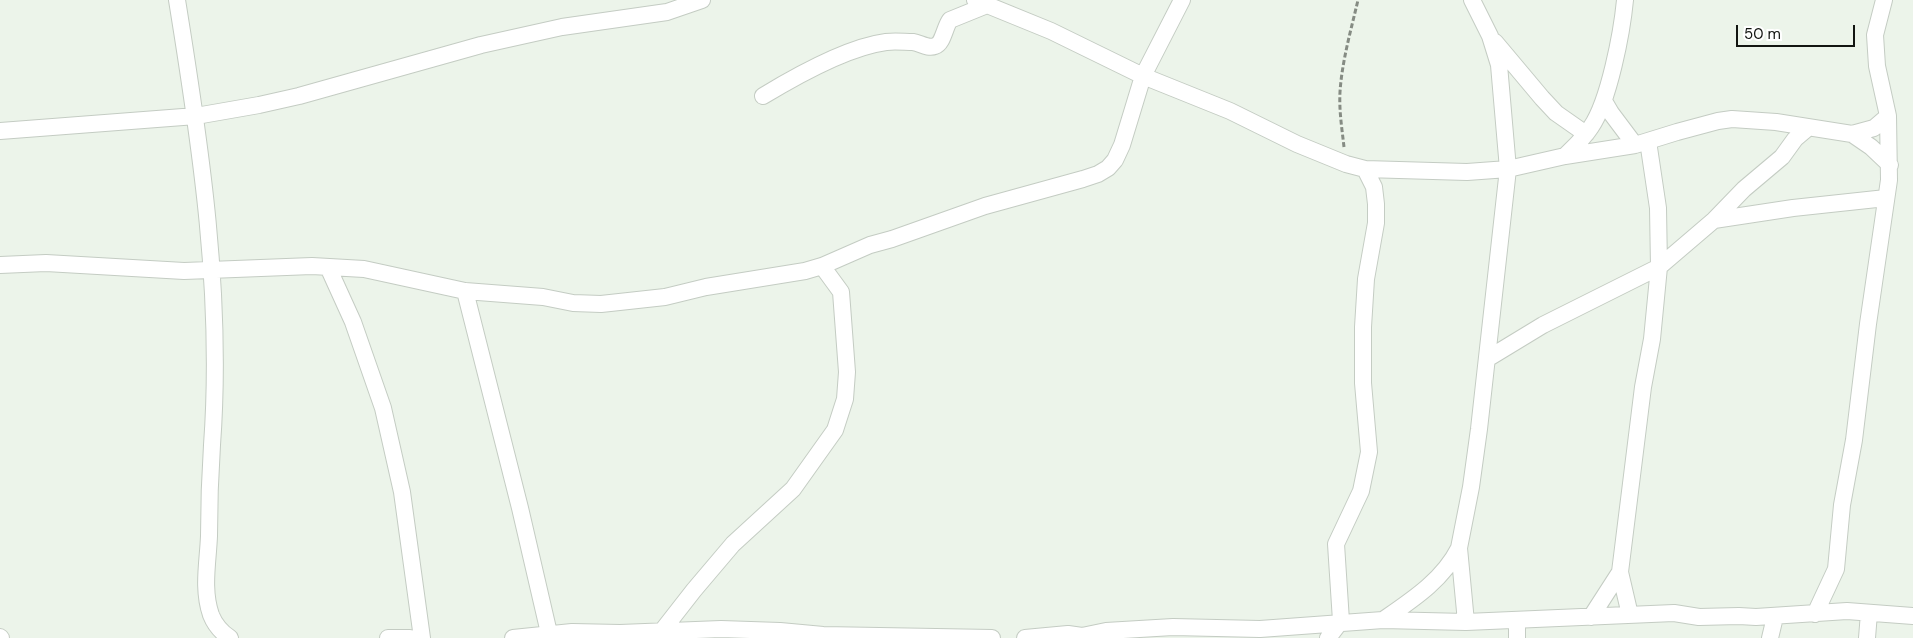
<!DOCTYPE html>
<html>
<head>
<meta charset="utf-8">
<style>
  body { margin:0 }
  #map { position:relative; width:1913px; height:638px; overflow:hidden; background:#ecf4ea; font-family:"DM Sans",sans-serif }
  canvas { display:block }
  .scale { position:absolute; left:1736px; top:25px; width:119px; height:22px; box-sizing:border-box; border:2px solid #121511; border-top:0; padding-left:6px; font-size:15px; line-height:18px; white-space:nowrap; color:#121511; -webkit-text-stroke:4px #fff; paint-order:stroke }
</style>
</head>
<body>
<div id="map">
<canvas width="1913" height="638"></canvas>
<div class="scale">50 m</div>
</div>
<script>
const ctx = document.querySelector('canvas').getContext('2d');
ctx.lineJoin = 'round';
function stroke(path, color, width, dash) {
  ctx.strokeStyle = color;
  ctx.lineWidth = width;
  ctx.lineCap = dash ? 'butt' : 'round';
  ctx.setLineDash(dash || []);
  ctx.stroke(path);
}
const path = new Path2D(`
  M1344,147C1342,129 1339,111 1340,92C1342,61 1351,30 1358,0`);
const minor = new Path2D(`
  M177,0C201,148 223,295 212,445C210,475 209,505 209,536C208,562 202,589 211,615C215,625 221,632 230,638
  M975,0L1051,31L1143,76L1230,111L1297,144L1346,164L1365,169L1467,172L1508,169L1565,156L1635,145L1677,132L1718,121L1732,119L1776,122L1852,134L1874,128L1888,116
  M1495,42L1542,98L1556,113L1586,134
  M763,96C796,76 848,47 886,42C894,41 905,42 913,42C920,43 928,49 935,46C943,44 945,26 950,20L987,5
  M1604,101L1611,113L1635,145
  M0,131L196,116L259,105L299,96L481,45L562,27L667,12L702,0
  M1852,134L1871,147L1890,165
  M1565,156C1574,147 1584,138 1591,127C1609,101 1622,32 1625,0
  M1714,220L1793,208L1886,198
  M0,265L46,263L184,271L312,266L364,269L465,291L543,297L573,303L601,304L665,297L706,287L805,271L822,266L870,245L892,239L985,206L1083,179L1098,174L1108,168L1115,160L1122,145L1143,76L1182,0
  M328,267L353,322L383,408L402,492L422,638
  M465,291L520,508L549,633
  M1487,359L1543,325L1659,267L1714,220L1744,189L1782,157L1795,139L1808,128
  M1620,572L1630,615
  M1815,614L1836,569L1842,505L1854,440L1868,324L1889,180L1888,116L1877,66L1875,35L1884,0
  M1591,617L1620,572L1643,387L1652,339L1659,267L1658,208L1648,141
  M1383,620C1412,600 1443,580 1459,548
  M1466,622L1459,548L1471,487L1479,429L1508,169L1499,65L1490,36L1472,0
  M662,631L694,590L733,544L793,489L835,430L845,399L847,372L841,292L822,266
  M0,637L1,638
  M388,638H410
  M513,638L572,632L620,633L721,629L780,631L823,635L992,638
  M1025,638L1068,634L1082,636L1106,631L1173,627L1260,629L1383,620L1466,622L1674,613L1699,617L1739,616L1756,617L1847,611L1913,616
  M1328,638L1341,621L1336,544L1361,491L1369,452L1363,383V327L1366,279L1376,223V204L1374,187L1365,169
  M1517,638V620
  M1770,638L1775,617
  M1867,638L1869,613`);
stroke(minor, '#c4ccc3', 18);
stroke(path, '#858b83', 3, [5, 2.5]);
stroke(minor, '#fff', 16);
</script>
</body>
</html>
